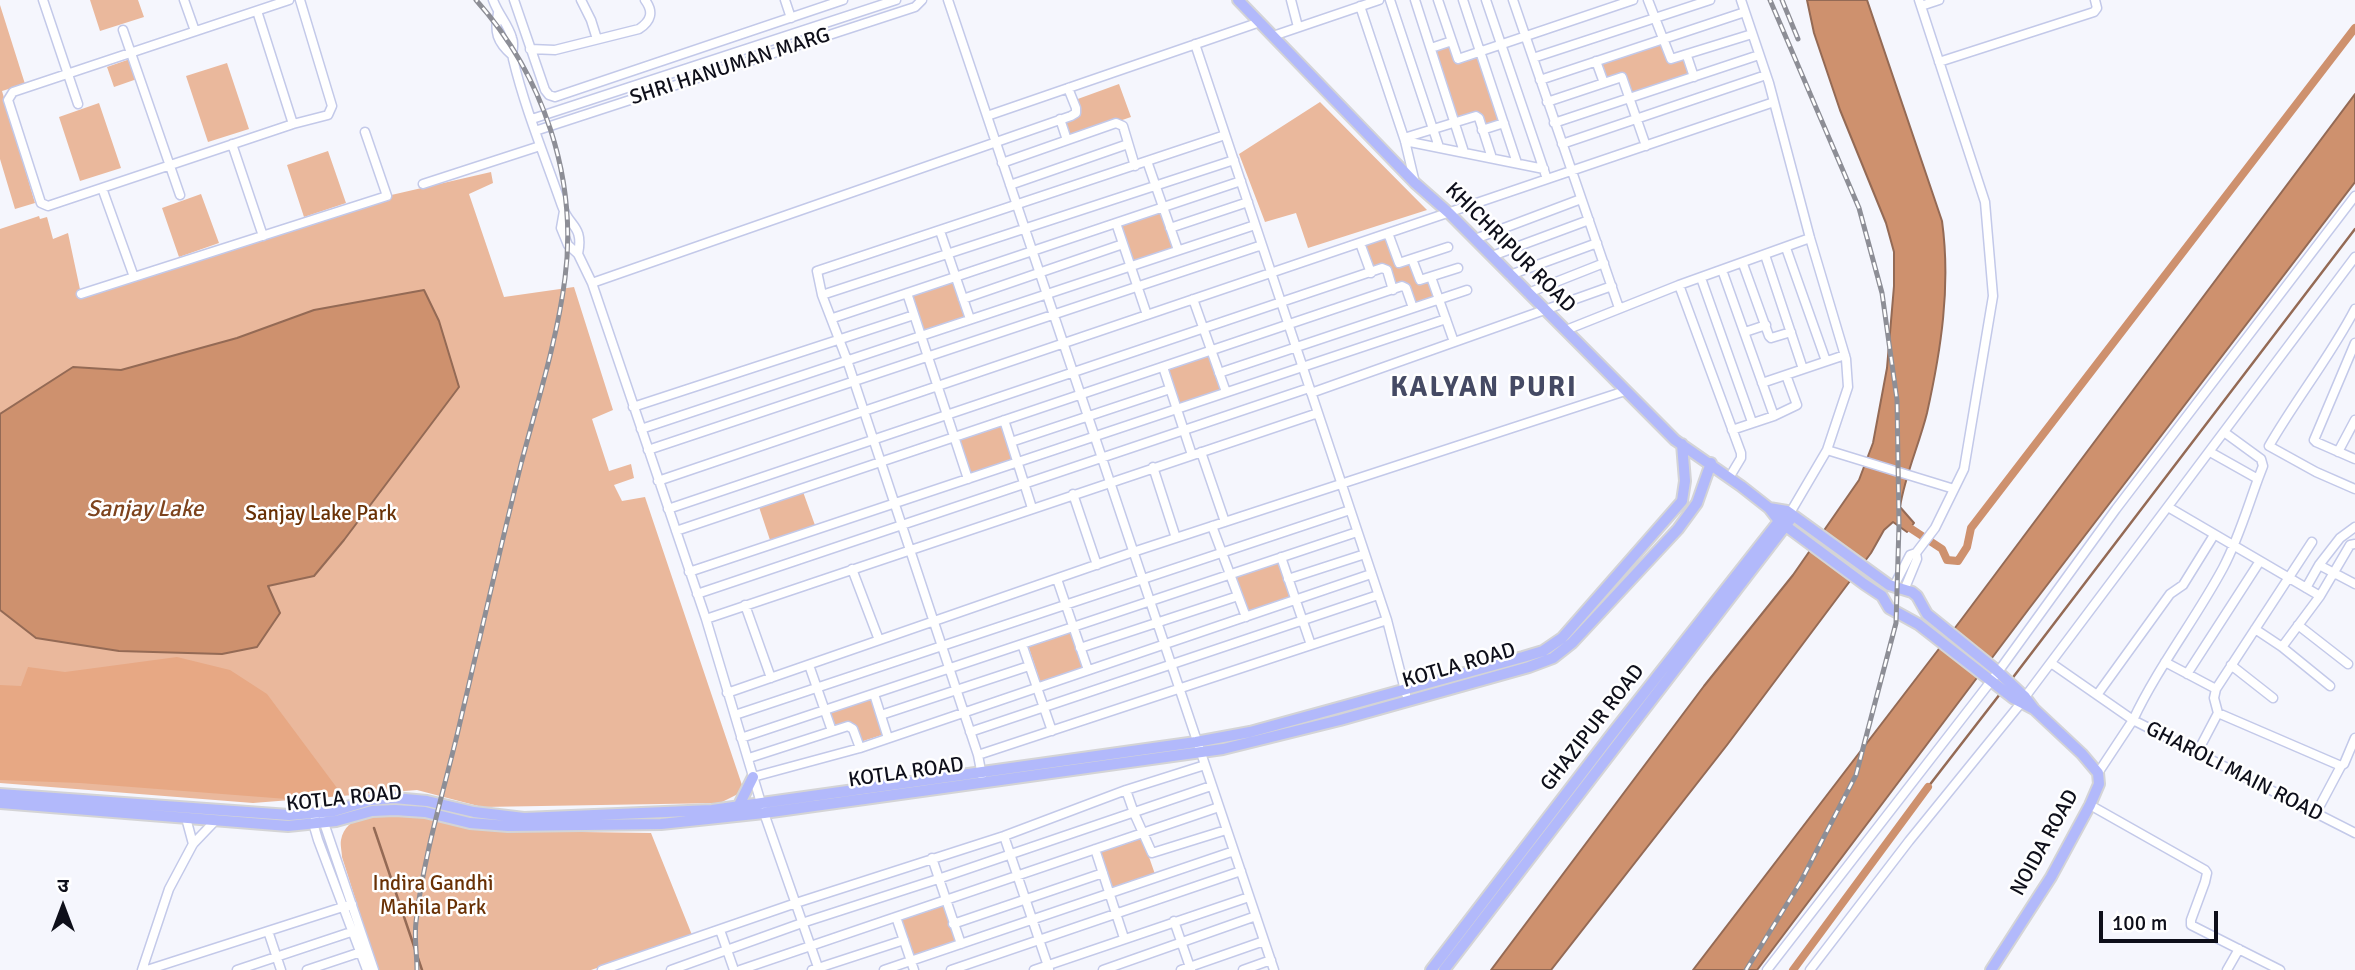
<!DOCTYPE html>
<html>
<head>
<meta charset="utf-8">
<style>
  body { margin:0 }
  #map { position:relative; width:2355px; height:970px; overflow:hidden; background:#f5f6fd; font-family:Signika,"Noto Sans Devanagari",sans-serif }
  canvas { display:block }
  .north { position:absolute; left:28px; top:872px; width:70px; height:70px; -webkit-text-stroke:5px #fff; paint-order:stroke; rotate:0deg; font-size:19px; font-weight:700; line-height:28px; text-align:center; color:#0e0f1a }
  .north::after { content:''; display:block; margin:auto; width:24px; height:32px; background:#0e0f1a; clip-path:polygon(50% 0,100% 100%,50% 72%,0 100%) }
  .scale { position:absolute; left:2099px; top:911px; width:119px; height:32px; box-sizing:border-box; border:4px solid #0e0f1a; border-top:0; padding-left:9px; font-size:21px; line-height:24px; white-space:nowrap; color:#0e0f1a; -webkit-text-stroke:5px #fff; paint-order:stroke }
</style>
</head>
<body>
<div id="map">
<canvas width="2355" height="970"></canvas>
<div class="north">उ</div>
<div class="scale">100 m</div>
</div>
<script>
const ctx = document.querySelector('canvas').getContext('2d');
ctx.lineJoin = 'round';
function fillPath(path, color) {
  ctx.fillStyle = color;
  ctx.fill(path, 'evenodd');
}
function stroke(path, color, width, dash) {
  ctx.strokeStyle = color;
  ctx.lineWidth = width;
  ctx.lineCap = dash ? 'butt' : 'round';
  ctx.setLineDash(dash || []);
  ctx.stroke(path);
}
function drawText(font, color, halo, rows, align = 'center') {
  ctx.font = font + ' Signika,sans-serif';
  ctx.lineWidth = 5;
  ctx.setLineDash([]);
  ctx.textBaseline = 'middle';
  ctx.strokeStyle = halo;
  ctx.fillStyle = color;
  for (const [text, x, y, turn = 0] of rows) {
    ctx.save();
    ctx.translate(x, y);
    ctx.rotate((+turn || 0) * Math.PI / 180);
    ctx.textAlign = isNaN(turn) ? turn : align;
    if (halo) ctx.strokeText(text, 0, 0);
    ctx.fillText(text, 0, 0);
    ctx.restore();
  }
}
const green = new Path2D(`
  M90,0H138L144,17L100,31Z
  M0,5L25,84L2,91L35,203L15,209L0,159Z
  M1661,42L1669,63L1686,58L1692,75L1630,95L1624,75L1606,81L1599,62Z
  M1452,43L1458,61L1479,55L1501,121L1484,127L1479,113L1457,120L1433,49Z
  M130,59L137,79L114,87L107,67Z
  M227,63L249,129L208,142L186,76Z
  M1119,84L1131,117L1070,138L1064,120L1080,114L1075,100Z
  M1320,102L1427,210L1308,248L1296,213L1265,222L1239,154Z
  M99,103L121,168L80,181L59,117Z
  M328,151L346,203L304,217L287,165Z
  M491,172L493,183L469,194L504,297L574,287L613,410L592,419L609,471L631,464L634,478L614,485L622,501L645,497L744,791L720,803L482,807L417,790L253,803L0,783V229L39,216L40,219L47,217L53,239L68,233L81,294L387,196Z
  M201,194L219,243L179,257L162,208Z
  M1162,210L1175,249L1132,264L1119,225Z
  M1388,238L1398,266L1410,262L1418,284L1430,280L1436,298L1415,305L1406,282L1394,286L1386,264L1372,269L1364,246Z
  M953,279L967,318L922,333L909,294Z
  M1209,353L1223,392L1178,407L1165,368Z
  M1002,423L1014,460L970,475L958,437Z
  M802,489L816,528L771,543L758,504Z
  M1278,560L1292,599L1247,614L1235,575Z
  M1072,630L1086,669L1041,684L1028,645Z
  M872,697L885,734L860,742L853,723L834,729L828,711Z
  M397,813L511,831L651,833L692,935L591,970H378L342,857C342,852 340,845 341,840C346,814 377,815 397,813Z
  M1142,837L1156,877L1111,891L1099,852Z
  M943,905L957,944L912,959L899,920Z`);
const forest = new Path2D(`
  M177,657L230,670L267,694L343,796L287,799L80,783L0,780V685L21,686L28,667L65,672Z`);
const water = new Path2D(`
  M1807,0H1867L1942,221C1951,286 1941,350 1927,413C1919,445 1905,475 1900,507L1914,523L1907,532L1893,522L1884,530L1871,553L1727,745L1551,970H1491L1704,686L1793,575L1859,480L1873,443L1887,368L1894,286V252L1886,223L1840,110L1814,33Z
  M2355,94V182L2028,610L1757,970H1693L1961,620Z
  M424,290L439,321L459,387L344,540L314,576L268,586L280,613L257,647L222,654L119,651L36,638L0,610V414L73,367L121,370L237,338L314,310Z`);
const stream = new Path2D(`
  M2011,680L2355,229
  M1928,787L2000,694
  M374,828L422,970`);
const canal = new Path2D(`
  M1910,528L1942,549L1947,560L1958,561L1967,547L1971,528L2355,28
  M1793,970L1928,787`);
const minor = new Path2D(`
  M43,0L78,104
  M184,0L195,31
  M289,0L13,92L8,100L41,203L48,206L293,124L328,115L332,106L300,0
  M493,0C498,14 508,24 512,38C515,45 511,51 513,59C525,109 545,157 562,206C569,227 584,225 578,254
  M514,0L545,90L549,95L555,97L843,0
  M581,0L591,20L597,39
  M785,0L791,18
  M948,0L1274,970
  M1291,0L1298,27
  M1390,0L1439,147
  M1415,0L1464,152
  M1438,0L1458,59L1633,0
  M1463,0L1517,163
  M1486,0L1547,179
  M1513,0L1619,308
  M1648,0L1671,59L1752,34
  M1741,0L1769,83L1810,238L1846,359L1848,387L1827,450L1790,513
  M1360,6L1405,141L1415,183
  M1921,6L1939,0
  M257,11L293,124
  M498,13C494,32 497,42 512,55
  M123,30L180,195
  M1273,36L1379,0
  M1195,44L1387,620L1406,694
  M1431,48L1452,41
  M530,49L555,50L639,29C651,21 654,12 645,0
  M1687,56L1694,77
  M1533,58L1710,0
  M1596,61L1604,83
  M1939,62L2094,12L2097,8L2095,0
  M1540,80L1745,12
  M1547,102L1622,77L1646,146
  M987,116L1260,22
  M532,119L896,0
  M1060,119L1067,140
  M1554,123L1759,55
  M1482,130L1504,123
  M535,131L915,7L922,0
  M1404,138L1476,116L1479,118L1492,158
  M1405,141L1544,169
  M232,144L263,236
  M1562,144L1766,75
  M1147,161L1178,250
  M1002,163L1116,123L1123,126L1135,166
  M423,184L540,146
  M1010,185L1128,144
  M102,188L134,277
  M564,211L561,228L568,245L578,254L592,283L706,619L764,813L819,970
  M1116,223L1147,315
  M1170,228L1248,202
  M940,231L970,319
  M1388,233L1399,263L1448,247
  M1475,239L1581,199
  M1360,243L1371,273
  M1786,248L1826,361
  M1765,255L1803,369
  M1492,256L1589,220
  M1412,259L1420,280L1458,268
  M1743,264L1769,336L1771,338L1791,332
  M1722,270L1774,416
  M1510,275L1597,243
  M1431,277L1454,342
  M1701,278L1752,422
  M592,283L1071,116L1076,113V108L1068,88
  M1679,285L1741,453V458L1729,478
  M907,293L968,479
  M1528,293L1604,263
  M81,294L387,196L365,132
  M822,295L1234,160
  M963,299L1123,244
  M1193,299L1226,392
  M2355,309C2330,357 2296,399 2269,446L2316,472L2355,489
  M833,318L1241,181
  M1566,330L1679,285L1810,238
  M1745,332L1766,325
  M2355,343L2314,440L2316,442L2355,459
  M1163,367L1192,455
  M1219,373L1467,290
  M1762,383L1845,355
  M1311,393L1612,286
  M633,407L914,315
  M1004,420L1032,508
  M641,429L1255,225
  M1732,430L1774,416L1797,405L1786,375
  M2224,432L2261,459L2263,466L2258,479
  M1011,442L1170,389
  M648,450L1262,245
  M1827,450L1954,489
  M1201,452L1225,522
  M2338,452L2355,420
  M1153,467L1176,538
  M658,481L1774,102
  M1073,494L1097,565
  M2168,507L2320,596
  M668,509L1382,268L1387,270L1393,290
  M1212,526L1246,617
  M676,531L1402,286L1406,288L1413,308
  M1281,557L1311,645
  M2319,565L2355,584
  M852,569L879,640
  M689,572L1446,319
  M1057,579L1088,670
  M1288,579L1365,554
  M1894,586L1910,555L1916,553
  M1905,588L1917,559L1916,553L1935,528L1964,469L1993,296L1985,202L1919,0
  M2306,588L2319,565L2340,538L2355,527
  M697,594L1309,388
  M745,605L771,678
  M706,619L1318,413
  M2298,625L2348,664
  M2255,629L2282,647L2330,686
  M1022,644L1052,731
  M2282,647L2320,596L2350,545L2355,544
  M1080,648L1238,596
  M2165,662L2216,689
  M2051,663L2133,720C2158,667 2195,620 2223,568C2238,540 2247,509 2258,479L2210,452
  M809,665L832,731
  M2231,665L2273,698
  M2187,674L2260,561
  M727,693L1133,552L1625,391
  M874,694L888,738
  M2097,695L2170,594L2183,585L2214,535
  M2025,697L2355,257
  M2218,713L2214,698L2216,689L2312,542
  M735,715L1350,510
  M881,715L1029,666
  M970,732L1378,595
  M741,738L1357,532
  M2197,753L2218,713L2341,766L2344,764L2355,738
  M978,755L1387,620
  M749,758L848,726L853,729L860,748
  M2098,773L2133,720L2355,833
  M982,776L978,755L847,360L822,295L817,271L1225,135
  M753,777L860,748L1371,574
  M1126,790L1134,813L1152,853L1226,830
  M2090,805L2205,870L2207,873L2205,882L2191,920V925L2280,970
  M2316,813L2341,766
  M186,818L193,844
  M315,819L313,823L318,840L367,970
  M323,820L374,970
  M1004,836L1049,969
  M1095,849L1124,938
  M932,858L961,944
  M896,917L914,970
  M1174,921L1191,970
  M953,924L1103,873
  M720,930L734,970
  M268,931L281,970
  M142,970L169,889L193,844L215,821
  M147,970L352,904
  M237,970L354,931
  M307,970L361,952
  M602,970L796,903L1004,836L1126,790L1205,765
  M671,970L802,923L938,879L1211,786
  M740,970L1219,807
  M812,970L904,940
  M884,970L1234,851
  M951,970L1241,871
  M1034,970L1249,897
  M1103,970L1256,916
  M1181,970L1264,941
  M1243,970L1271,960
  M1767,970L1998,672L2116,509L2355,196
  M1810,970L1909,841L2021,703
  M2227,970L2239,949`);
const major = new Path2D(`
  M1238,0L1415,183L1449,213L1675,440L1741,486L1769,508L1779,521L1864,584L1882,596L1889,608L1918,624L2013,698L2034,709
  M1769,508L1787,511L1889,585L1912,592L1917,596L1927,614L1995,669L2025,697L2034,709L2082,754L2098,773L2099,784L2090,805L2051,877L1991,970
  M0,794L289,815L334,811L370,800L394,798L427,801L474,812L524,818L712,810L1196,742L1250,732L1523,657L1543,651L1562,638L1682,501L1685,481L1682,444
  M0,803L288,826L336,821L372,811L395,810L425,812L470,823L508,826L661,824L764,813L1223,749L1340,720L1529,667L1553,658L1572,643L1678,529L1697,503L1711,463
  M738,807L753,777
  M1431,970L1611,735L1783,516
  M1444,970L1790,520`);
const rail = new Path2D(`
  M1782,0L1798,39
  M417,970C417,955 414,938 416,922C423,858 443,794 458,731C479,642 499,553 521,464C537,403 557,341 565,278C578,178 543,75 476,0
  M1746,970L1800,883L1856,775L1896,623L1899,525L1897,400L1882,293L1859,208L1770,0`);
const streetNames = [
  ["SHRI HANUMAN MARG",730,67,-18],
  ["KHICHRIPUR ROAD",1510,248,45],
  ["KOTLA ROAD",1459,666,-16],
  ["GHAZIPUR ROAD",1593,728,-52],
  ["GHAROLI MAIN ROAD",2234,772,27],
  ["KOTLA ROAD",906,773,-8],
  ["KOTLA ROAD",344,799,-6],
  ["NOIDA ROAD",2045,843,-61]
];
const parkNames = [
  ["Sanjay Lake Park",321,514],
  ["Indira Gandhi",433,884],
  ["Mahila Park",433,908]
];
const waterNames = [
  ["Sanjay Lake",145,510]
];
const districtNames = [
  ["KALYAN PURI",1484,389]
];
fillPath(green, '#eab89c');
fillPath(forest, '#e7a884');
fillPath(water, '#ce916e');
stroke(water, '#946a55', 2);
stroke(stream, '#946a55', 2.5);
stroke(canal, '#ce916e', 8);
stroke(minor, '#c3c9e9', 11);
stroke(major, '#d4d4d6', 14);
stroke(minor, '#fff', 8);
stroke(major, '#b2b9fb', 10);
stroke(rail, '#8d8e96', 5);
stroke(rail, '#fff', 2.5, [8]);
drawText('21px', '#0e0f1a', '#fff', streetNames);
drawText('21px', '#693105', '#fff', parkNames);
drawText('italic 23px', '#7d431d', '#fff', waterNames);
ctx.letterSpacing = '2px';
drawText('bold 28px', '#454a64', '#fff', districtNames);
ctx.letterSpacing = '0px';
</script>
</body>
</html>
